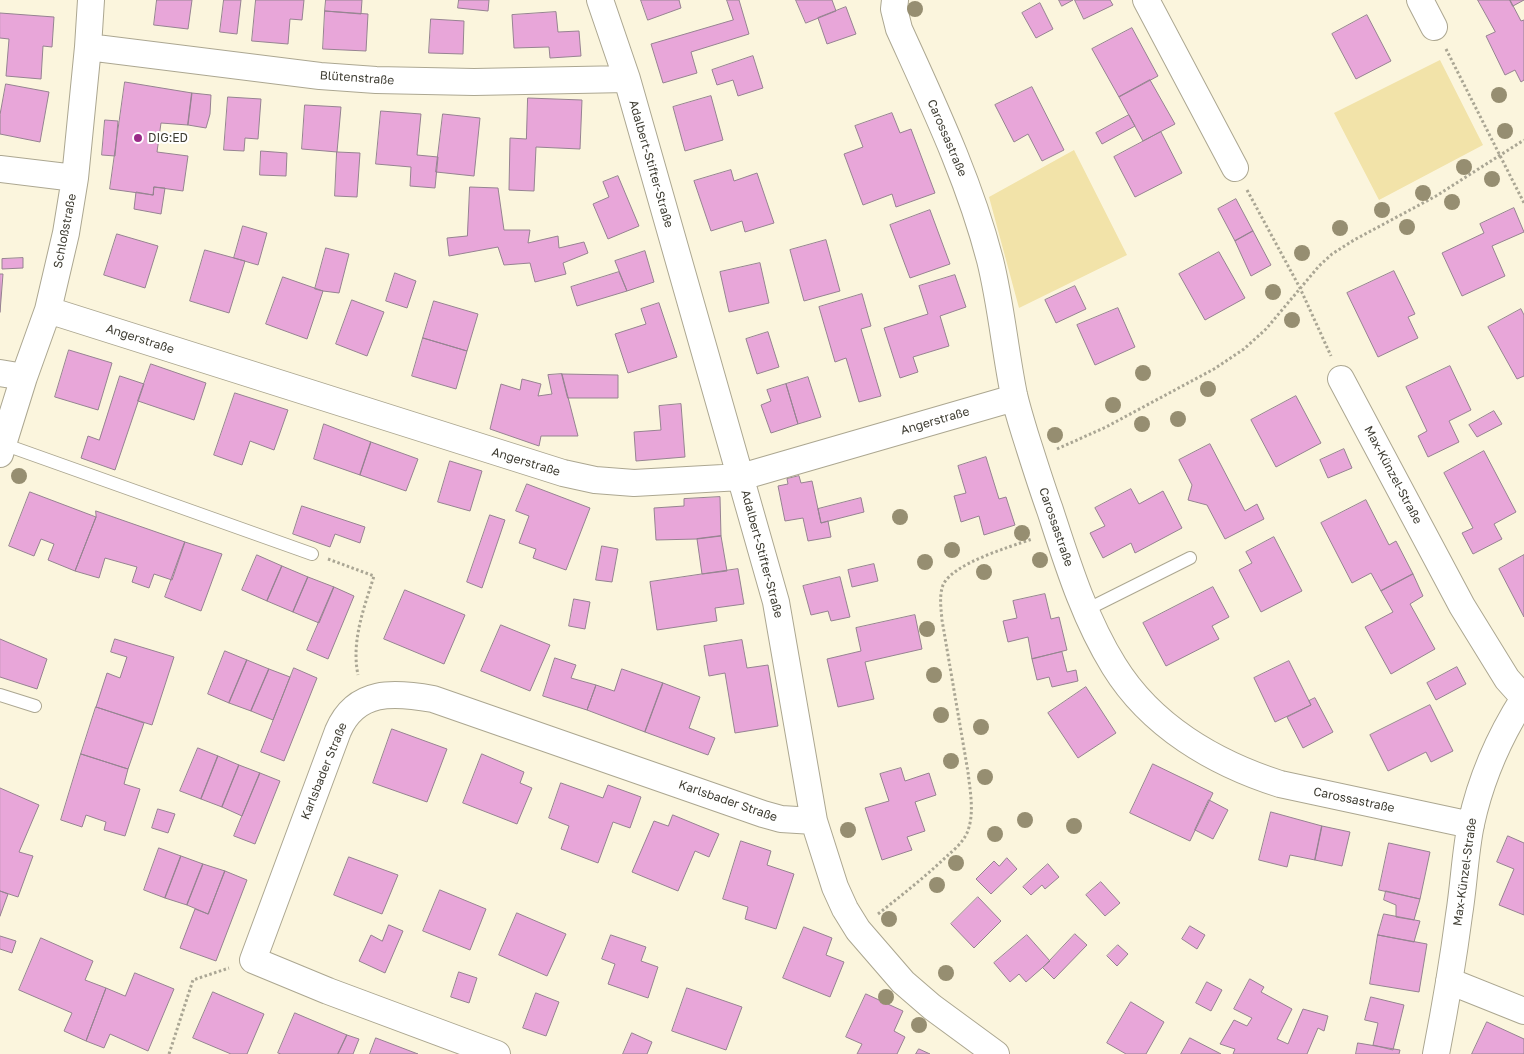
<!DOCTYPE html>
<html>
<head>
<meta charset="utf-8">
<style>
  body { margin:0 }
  canvas { display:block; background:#fbf5dd }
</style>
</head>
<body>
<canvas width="1524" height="1054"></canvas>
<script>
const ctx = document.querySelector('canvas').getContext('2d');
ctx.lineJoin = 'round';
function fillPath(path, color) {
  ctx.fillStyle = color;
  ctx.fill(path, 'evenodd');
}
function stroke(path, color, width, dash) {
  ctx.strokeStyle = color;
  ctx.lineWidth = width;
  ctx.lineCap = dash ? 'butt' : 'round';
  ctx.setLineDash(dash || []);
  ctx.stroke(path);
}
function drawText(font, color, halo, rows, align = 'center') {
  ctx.font = font + ' "Golos Text",sans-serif';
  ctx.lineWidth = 4;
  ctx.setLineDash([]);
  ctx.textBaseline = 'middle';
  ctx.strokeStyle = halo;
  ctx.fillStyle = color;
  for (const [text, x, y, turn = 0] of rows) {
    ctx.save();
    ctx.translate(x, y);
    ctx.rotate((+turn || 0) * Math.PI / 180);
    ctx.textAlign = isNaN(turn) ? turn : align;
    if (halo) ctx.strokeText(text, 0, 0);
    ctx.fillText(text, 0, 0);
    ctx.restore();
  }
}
const green = new Path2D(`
  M1440,60L1483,145L1379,200L1334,113Z
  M1074,150L1127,255L1019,308L989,197Z`);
const building = new Path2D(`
  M157,0H192L188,29L154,25Z
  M224,0H241L237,34L220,32Z
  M256,0H304L302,20L290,19L288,44L252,41Z
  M326,0H362L361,14L325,11Z
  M459,0H489L488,11L458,8Z
  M641,0H679L681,8L648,20Z
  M727,0H739L749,34L691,52L697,73L663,83L651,44L733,20Z
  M796,0H832L836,11L806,23Z
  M1059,0H1073L1062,6Z
  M1075,0H1110L1113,5L1084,19Z
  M1478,0H1510L1521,21L1524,20V80L1521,82L1515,70L1505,75L1486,36L1495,32Z
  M1510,0H1524L1513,6Z
  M1040,3L1053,29L1036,38L1022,13Z
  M846,7L856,34L827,44L818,18Z
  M325,11L368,14L366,51L323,49Z
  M556,12L558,32L579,31L581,56L550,58L549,47L514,48L512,15Z
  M0,13L54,17L52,47L43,46L41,79L6,76L9,39L0,38Z
  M1367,15L1391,61L1356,79L1332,34Z
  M431,19L464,21L463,54L429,53Z
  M1132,28L1158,76L1119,97L1092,49Z
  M753,56L763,88L738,96L733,80L717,85L712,70Z
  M1150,80L1175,124L1143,141L1119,97Z
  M125,82L192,93L188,125L161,123L157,152L188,156L183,191L154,187L153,195L110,189Z
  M6,84L49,92L40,142L0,134V115Z
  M1032,87L1064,150L1042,161L1028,134L1014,142L995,105Z
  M192,93L211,95L210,114L206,128L188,125Z
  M711,96L723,140L685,151L673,107Z
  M228,97L261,99L258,139L245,138L244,151L224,150Z
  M528,98L582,100L580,149L536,147L534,191L509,190L510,138L526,139Z
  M305,105L341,107L337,152L302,149Z
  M381,111L421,114L417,155L438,157L435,188L410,186L411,167L376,164Z
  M892,113L900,133L911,129L935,193L896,207L892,194L863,205L844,154L863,147L855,126Z
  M443,114L480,118L474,176L436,172Z
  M1129,115L1135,126L1102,144L1096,133Z
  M105,120L118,121L115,156L102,155Z
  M1161,132L1182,173L1135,197L1114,157Z
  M261,151L287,153L286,176L260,175Z
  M337,152L360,153L357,197L335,196Z
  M731,170L734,181L757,173L774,223L745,232L742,221L711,231L694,181Z
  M618,176L639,226L608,239L593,204L609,197L603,182Z
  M154,187L165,188L161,214L134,209L136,192L153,195Z
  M470,187L498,188L504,230H530L528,243L558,236L559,248L584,242L588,253L563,263L566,274L535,282L530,263L504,265L498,247L449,256L447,238L467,236Z
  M1236,199L1253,231L1235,241L1218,209Z
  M1514,208L1524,232L1492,246L1505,276L1462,296L1442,253L1484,233L1480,224Z
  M930,210L950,264L910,278L890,225Z
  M243,226L267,233L258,265L234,258Z
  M1253,231L1271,265L1251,276L1235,241Z
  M117,234L158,246L145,288L104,275Z
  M826,240L840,291L804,301L790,250Z
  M326,248L349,254L339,293L323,291L315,289Z
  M205,250L245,261L229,313L190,301Z
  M645,251L654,282L627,291L615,261Z
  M1219,252L1245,298L1205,320L1179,274Z
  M23,258V268L2,269V259Z
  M760,263L769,303L729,312L720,272Z
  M1394,271L1415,314L1408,317L1418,338L1378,357L1347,293Z
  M619,272L627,291L577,306L571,287Z
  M395,273L416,281L407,308L386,301Z
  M0,274H3L0,312Z
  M955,275L966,307L940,316L949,346L913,357L918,372L900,378L884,328L928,314L919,286Z
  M283,277L323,291L307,339L266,324Z
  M1075,286L1086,309L1056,323L1045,300Z
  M862,294L871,326L861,329L881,396L859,402L846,358L835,362L819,307Z
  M352,300L384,312L367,356L336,344Z
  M434,301L478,314L467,351L423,338Z
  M659,303L677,357L628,373L615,334L646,324L641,309Z
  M1118,308L1135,347L1095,365L1077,325Z
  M1521,309L1524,315V376L1517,379L1488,327Z
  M768,332L779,367L757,374L746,339Z
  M423,338L467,351L456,389L412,376Z
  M69,350L112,363L98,410L55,397Z
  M151,364L206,383L194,420L138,401Z
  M1450,366L1471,410L1449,421L1459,442L1428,457L1418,436L1427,431L1406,387Z
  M562,374L618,375V398H568Z
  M562,374L578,436H541L539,446L490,429L501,384L520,390L522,379L541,384L538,396L552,394L548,375Z
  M120,376L144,384L115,470L81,458L88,436L99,440Z
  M808,377L821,417L798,424L786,384Z
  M786,384L798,424L771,433L761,405L771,401L767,390Z
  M235,393L288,410L274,450L250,441L242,465L214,455Z
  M1296,396L1321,443L1276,467L1251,420Z
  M681,404L685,457L636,461L634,432L661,430L659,406Z
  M1494,411L1502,424L1477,437L1469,425Z
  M324,424L371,442L360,475L314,459Z
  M371,442L418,459L406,491L360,475Z
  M1210,444L1245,511L1257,504L1264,519L1225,539L1207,505L1188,500L1192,485L1179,460Z
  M1344,449L1352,468L1328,478L1320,460Z
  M1484,451L1516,512L1494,524L1502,539L1473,554L1462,533L1473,528L1444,473Z
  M986,457L999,499L1006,497L1015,525L984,535L979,516L961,522L954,496L966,493L958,466Z
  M450,461L482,471L470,511L438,502Z
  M799,476L801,483L812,481L821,523L828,521L831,537L808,541L803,518L785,521L778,486L788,484L787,479Z
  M527,484L590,508L566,570L533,558L536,549L519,543L529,516L516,511Z
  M1131,489L1139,504L1163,491L1182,528L1135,553L1131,543L1103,558L1090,533L1105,526L1095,508Z
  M30,492L96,517L75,571L48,560L54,544L41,539L34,556L9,546Z
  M720,497L721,536L697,539L656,540L654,508L684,506V499Z
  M861,498L864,512L821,523L818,509Z
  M1366,500L1389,545L1396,541L1413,574L1381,591L1371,573L1352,583L1321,523Z
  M302,506L365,527L360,543L335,534L330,547L293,534Z
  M96,511L185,542L172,580L154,574L149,588L132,582L137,567L105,558L99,578L75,571L96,517Z
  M490,515L505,520L482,588L467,582Z
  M721,536L727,571L702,574L697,539Z
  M1274,537L1302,591L1261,612L1239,570L1252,563L1246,552Z
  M185,542L222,554L201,611L165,597Z
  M602,546L618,549L612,582L596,580Z
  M257,555L282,566L267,601L242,590Z
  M1524,555V617L1499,569Z
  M874,564L878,581L852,587L848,570Z
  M282,566L308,577L293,612L267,601Z
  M738,569L744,604L715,608L717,621L657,630L650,582Z
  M1413,574L1423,596L1410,604L1435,649L1391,674L1365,627L1393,612L1381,591Z
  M308,577L334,587L319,623L293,612Z
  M840,577L850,617L831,621L828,611L811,615L803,586Z
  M334,587L354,596L328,659L307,650Z
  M1213,587L1229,617L1212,626L1219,639L1166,666L1143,623Z
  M405,590L465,615L444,664L384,639Z
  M1045,594L1051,619L1059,617L1067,650L1032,659L1028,637L1008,642L1003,621L1017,618L1013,601Z
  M574,599L590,602L585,629L569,626Z
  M915,615L922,649L865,662L874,699L838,707L827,659L861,651L856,628Z
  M501,625L550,645L530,691L481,671Z
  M0,639L47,659L37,689L0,677Z
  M115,639L174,657L152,725L96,707L107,673L120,678L127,657L111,652Z
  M742,640L747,668L768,665L778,726L735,733L725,673L709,676L704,646Z
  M225,651L247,660L229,703L208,694Z
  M1062,652L1067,672L1076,670L1078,681L1052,687L1049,677L1037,680L1032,659Z
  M555,658L576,665L571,678L596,685L587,710L543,696Z
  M247,660L269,669L251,711L229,703Z
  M1289,661L1311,705L1275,722L1254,678Z
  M1457,667L1466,684L1436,700L1427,683Z
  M294,668L317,678L284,761L261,752Z
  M269,669L290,677L273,720L251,711Z
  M622,669L663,683L645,732L587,710L596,685L614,691Z
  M663,683L700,697L689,728L715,738L708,755L645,732Z
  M1086,687L1116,733L1078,758L1048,713Z
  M1315,698L1333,732L1303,748L1287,717L1311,705L1309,701Z
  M1430,705L1453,751L1431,762L1426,752L1388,771L1370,735Z
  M96,707L144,723L128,769L81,754Z
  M392,729L447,749L427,802L373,783Z
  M198,748L218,756L201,799L180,791Z
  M81,754L128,769L124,784L140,789L125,836L104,830L106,822L86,815L82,827L61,820Z
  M482,754L524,772L520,783L532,788L517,824L463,803Z
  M218,756L239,765L222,807L201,799Z
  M1153,764L1213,793L1190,841L1130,813Z
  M239,765L260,773L242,816L222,807Z
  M901,768L905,781L929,773L936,795L915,802L925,831L907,837L912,850L882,860L865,808L889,801L880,774Z
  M260,773L280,781L255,844L234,836Z
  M561,783L603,798L608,785L641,797L630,828L613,822L598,863L561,849L569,826L549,818Z
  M0,788L39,805L19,852L33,856L18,897L0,891Z
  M1209,800L1228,810L1213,839L1195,830Z
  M158,809L175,814L168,833L152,828Z
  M1271,812L1322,826L1315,860L1290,855L1287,867L1259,860Z
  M673,815L719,834L709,857L695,851L678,891L632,872L654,821L668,826Z
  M1322,826L1350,832L1342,866L1315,860Z
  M1508,836L1524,843V915L1499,905L1514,869L1497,862Z
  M741,841L771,851L767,865L794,874L776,929L745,919L748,907L723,899Z
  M1389,843L1430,852L1420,899L1379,890Z
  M159,848L181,856L165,898L144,890Z
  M181,856L203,864L187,905L165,898Z
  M349,857L398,875L382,914L334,895Z
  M1007,858L1017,869L991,894L976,879L994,861L999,866Z
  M203,864L225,871L208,914L187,905Z
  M1048,864L1059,877L1045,889L1042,885L1031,895L1023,887Z
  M225,871L247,880L216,961L180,948L195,909L208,914Z
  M1101,882L1120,903L1105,916L1086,895Z
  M440,890L486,909L470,950L423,931Z
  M0,891L8,894L0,916Z
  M1386,891L1420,899L1414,920L1396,917V905L1384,900Z
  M978,897L1001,921L974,948L951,924Z
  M517,913L566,934L547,976L499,955Z
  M1384,914L1420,921L1414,942L1378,935Z
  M389,925L403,931L385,973L359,961L371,935L382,941Z
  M1190,926L1205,935L1197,949L1182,939Z
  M804,927L832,938L826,955L844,962L830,997L783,978Z
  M1075,934L1087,945L1054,979L1043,968Z
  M611,935L646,947L641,961L658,967L648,998L608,984L615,964L602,959Z
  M1027,935L1050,961L1026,982L1019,974L1010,982L994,963Z
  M1378,935L1427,944L1419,992L1370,984Z
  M0,936L16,941L12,953L0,949Z
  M41,938L93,961L85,980L106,988L86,1041L64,1031L72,1013L19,990Z
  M1118,945L1128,954L1117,966L1107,956Z
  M459,972L477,978L469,1003L451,997Z
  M135,973L174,989L148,1051L110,1034L104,1048L86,1041L106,988L125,996Z
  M1250,979L1264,987L1261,992L1292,1009L1277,1039L1288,1044L1303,1009L1328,1016L1324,1031L1318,1028L1307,1054H1233L1235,1049L1220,1044L1234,1020L1247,1026L1252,1018L1234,1009Z
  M1207,982L1222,990L1211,1011L1196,1003Z
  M687,988L742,1007L726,1050L672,1031Z
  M213,992L264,1014L247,1054H231L193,1038Z
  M536,993L559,1002L546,1036L523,1028Z
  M866,994L903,1011L894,1031L905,1037L897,1054H857L862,1044L846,1037Z
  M1371,997L1404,1005L1393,1050L1373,1045L1378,1023L1365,1020Z
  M1131,1002L1164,1022L1146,1054H1126L1107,1043Z
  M295,1013L347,1035L338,1054H281L278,1053Z
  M1487,1022L1524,1039V1054H1472Z
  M632,1033L652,1042L647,1054H623Z
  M347,1035L359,1039L353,1054H338Z
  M376,1038L418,1054H370Z
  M1190,1038L1221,1054H1181Z
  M1358,1043L1400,1050L1399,1054H1356Z
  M919,1049L930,1054H916Z`);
const path = new Path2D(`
  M1446,49L1524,203
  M1247,190L1300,288L1331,356
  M1057,449L1106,427L1214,369L1244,349L1266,329L1319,266L1332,254L1354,240L1436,196L1524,140
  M328,559L374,576C364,608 351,641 358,675
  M878,914C902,895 925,877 947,856C954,850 963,842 967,833C975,814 970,791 968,772L942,620C941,608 939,596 943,585C953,563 1010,547 1032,539
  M169,1054L193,980L229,968`);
const service = new Path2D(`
  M3,444L312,554
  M1086,610L1190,558
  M0,695L35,706`);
const minor = new Path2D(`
  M600,0L627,79L776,602L814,821L835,887L845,909L858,930L903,982L932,1007L996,1054
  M895,0L894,9L899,29C933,104 969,179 990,260C1001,304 1005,351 1014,395C1017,408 1021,421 1025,434C1033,459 1041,485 1050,510C1067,562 1084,618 1114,666C1151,726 1214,763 1280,784L1471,825
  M1146,0L1235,168
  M1420,0L1434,27
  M88,47L320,76L376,80L474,82L627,79
  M0,169L75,178
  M48,310L563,473L595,480L634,483L741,477L1014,398
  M0,373L24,377
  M1341,379L1462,606L1507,679L1524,698
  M0,454L24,377L48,310L66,233L75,178L88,47L91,0
  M1449,981L1524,1011
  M497,1054L328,991L253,960L338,731C356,689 394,692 433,699L763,814L781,819L814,821
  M1436,1054C1445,1008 1453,961 1459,915C1464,884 1465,853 1471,824C1481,778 1499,737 1524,698`);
const trees = [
  [915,9],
  [1499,95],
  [1505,131],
  [1464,167],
  [1492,179],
  [1423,193],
  [1452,202],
  [1382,210],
  [1407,227],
  [1340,228],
  [1302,253],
  [1273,292],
  [1292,320],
  [1143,373],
  [1208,389],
  [1113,405],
  [1178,419],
  [1142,424],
  [1055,435],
  [19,476],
  [900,517],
  [1022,533],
  [952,550],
  [1040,560],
  [925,562],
  [984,572],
  [927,629],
  [934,675],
  [941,715],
  [981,727],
  [951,761],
  [985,777],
  [1025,820],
  [1074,826],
  [848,830],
  [995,834],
  [956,863],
  [937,885],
  [889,919],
  [946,973],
  [886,997],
  [919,1025]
];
const markers = [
  [138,138,5,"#9a2a88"]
];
const streetNames = [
  ["Blütenstraße",357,78,4],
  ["Carossastraße",947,138,67],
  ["Adalbert-Stifter-Straße",651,164,74],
  ["Schloßstraße",65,231,-79],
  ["Angerstraße",140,339,18],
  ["Angerstraße",935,421,-16],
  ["Angerstraße",526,462,17],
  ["Max-Künzel-Straße",1393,475,62],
  ["Carossastraße",1056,527,71],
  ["Adalbert-Stifter-Straße",762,554,75],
  ["Karlsbader Straße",324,771,-68],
  ["Carossastraße",1354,800,12],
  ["Karlsbader Straße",728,801,19],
  ["Max-Künzel-Straße",1465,872,-82]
];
const poiNames = [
  ["DIG:ED",148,138]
];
fillPath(green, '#f2e3a9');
fillPath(building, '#e8a6d9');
stroke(building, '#968391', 1);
stroke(service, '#aca791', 14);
stroke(minor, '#aca791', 28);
stroke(path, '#aaa694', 3, [2.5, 2.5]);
stroke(service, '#fff', 12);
stroke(minor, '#fff', 26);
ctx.fillStyle = '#968e71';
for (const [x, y] of trees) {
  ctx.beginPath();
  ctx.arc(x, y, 8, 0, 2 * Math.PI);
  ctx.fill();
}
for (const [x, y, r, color] of markers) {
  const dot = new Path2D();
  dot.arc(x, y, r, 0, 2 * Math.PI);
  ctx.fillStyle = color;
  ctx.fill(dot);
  stroke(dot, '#fff', 2);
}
drawText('12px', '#3f3d33', '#fff', streetNames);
drawText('12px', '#3f3d33', '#fff', poiNames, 'left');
</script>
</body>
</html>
